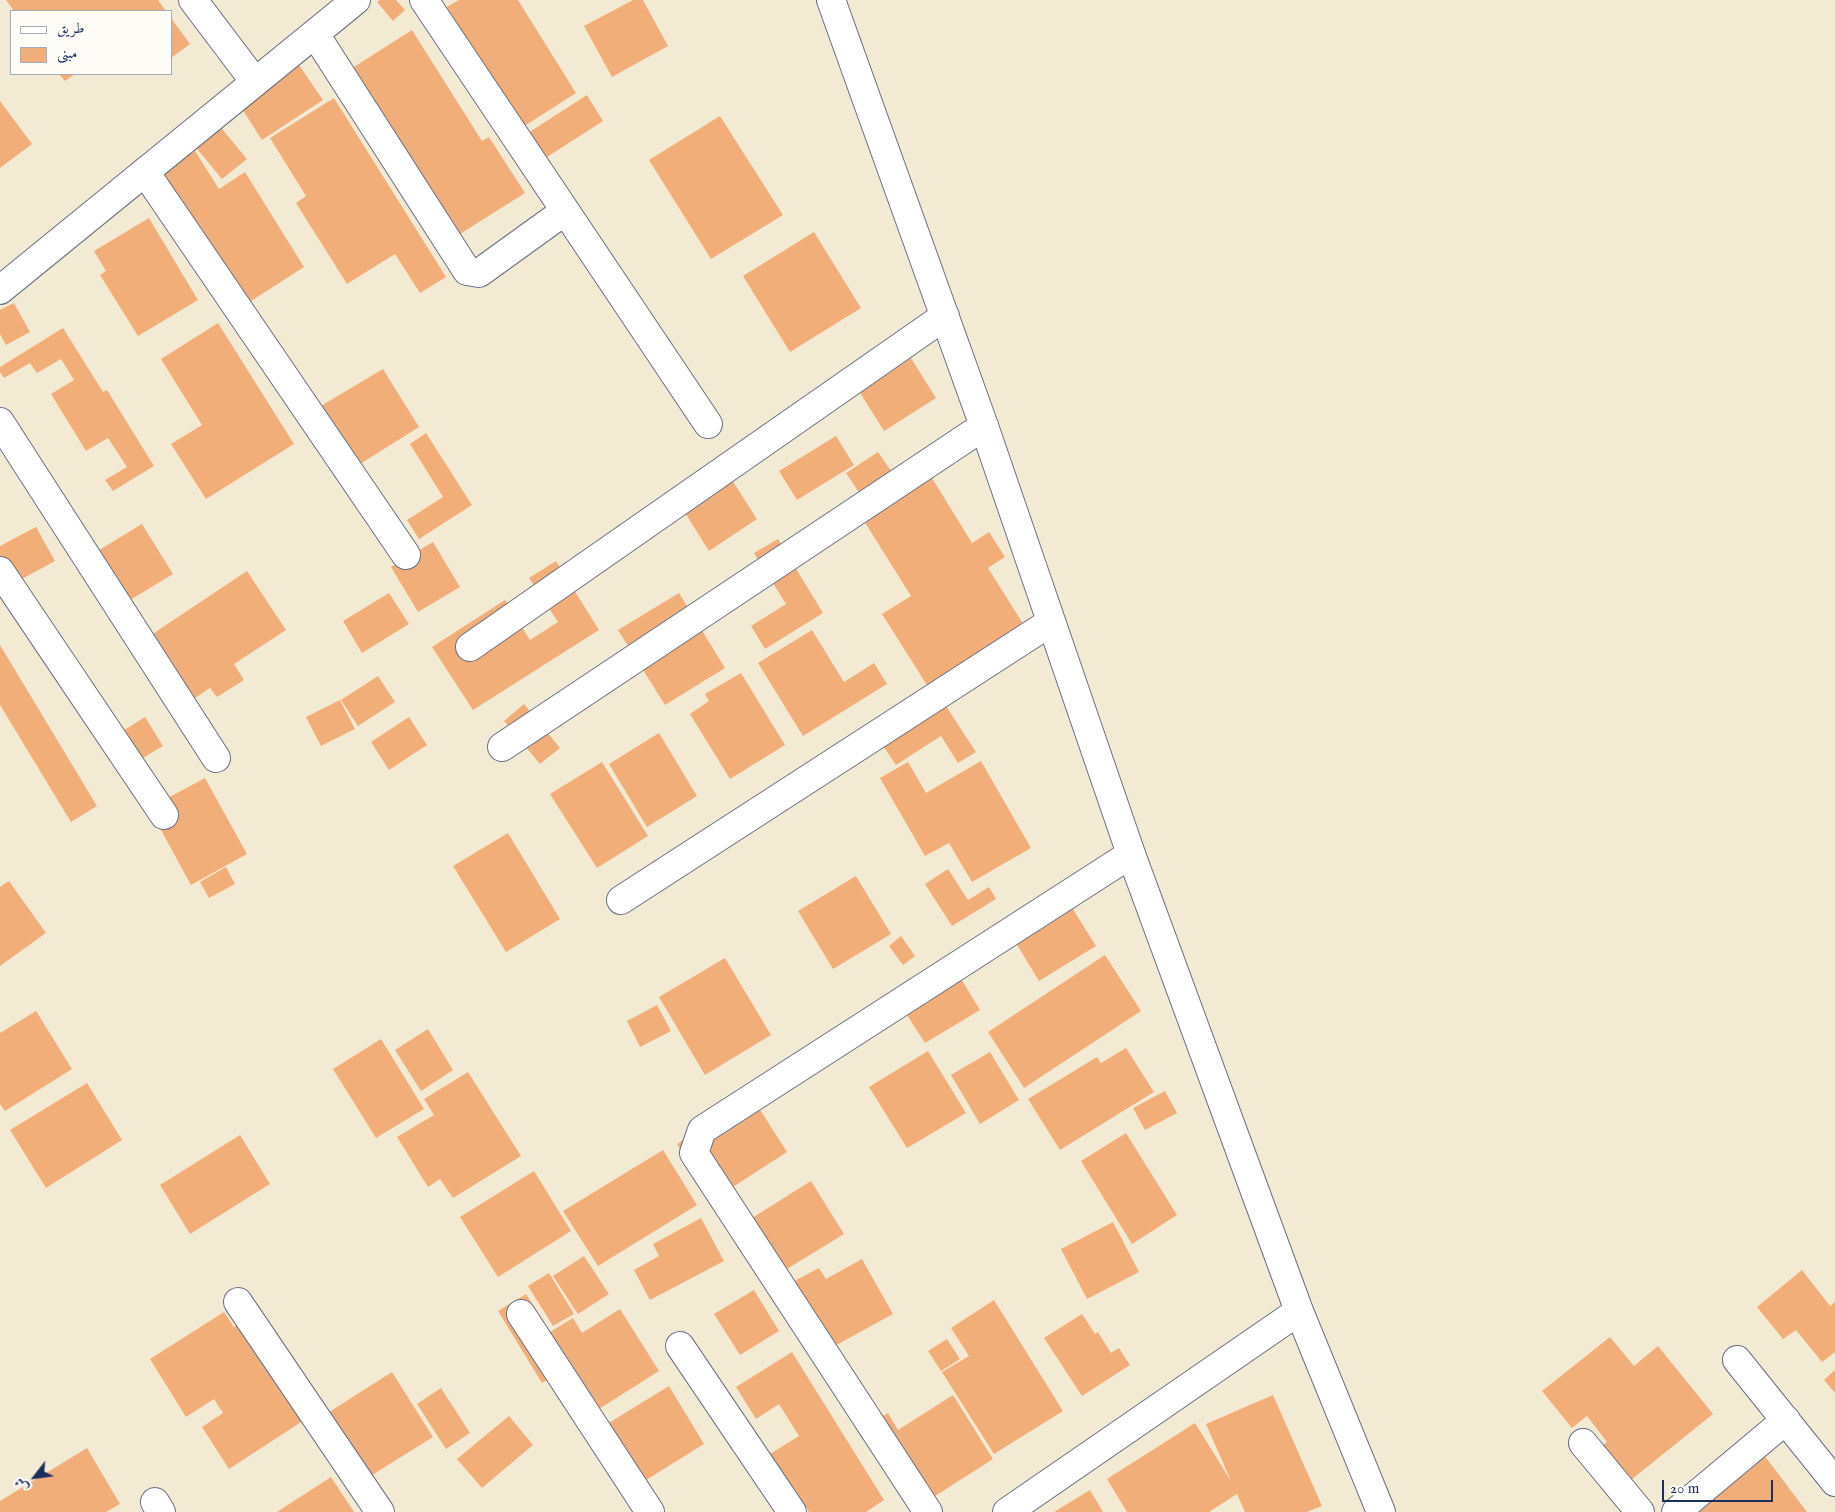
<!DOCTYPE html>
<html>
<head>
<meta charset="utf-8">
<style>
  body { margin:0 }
  #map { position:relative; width:1835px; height:1512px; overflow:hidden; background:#f3ead3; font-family:"IM FELL English",Amiri,serif }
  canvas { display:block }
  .legend { position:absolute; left:10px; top:10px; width:162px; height:65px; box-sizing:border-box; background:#fdfcf7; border:1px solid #a3aaba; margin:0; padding:6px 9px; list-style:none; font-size:15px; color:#1b2f5e }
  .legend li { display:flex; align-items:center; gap:10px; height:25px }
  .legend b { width:25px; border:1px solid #a3aaba }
  .north { position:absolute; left:10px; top:1452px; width:50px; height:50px; -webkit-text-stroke:4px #fdfcf7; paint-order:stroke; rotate:240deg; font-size:14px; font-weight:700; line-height:20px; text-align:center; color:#1b2f5e }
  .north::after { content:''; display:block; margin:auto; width:18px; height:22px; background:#1b2f5e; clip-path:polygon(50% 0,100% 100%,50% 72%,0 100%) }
  .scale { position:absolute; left:1662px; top:1480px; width:111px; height:22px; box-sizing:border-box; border:2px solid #1b2f5e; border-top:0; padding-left:6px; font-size:15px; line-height:18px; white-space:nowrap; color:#1b2f5e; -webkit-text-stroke:4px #fdfcf7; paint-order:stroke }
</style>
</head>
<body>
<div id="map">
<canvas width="1835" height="1512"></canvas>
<ul class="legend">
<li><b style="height:6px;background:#fff"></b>طريق</li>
<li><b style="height:14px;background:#f2ae78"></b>مبنى</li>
</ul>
<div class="north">ش</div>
<div class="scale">20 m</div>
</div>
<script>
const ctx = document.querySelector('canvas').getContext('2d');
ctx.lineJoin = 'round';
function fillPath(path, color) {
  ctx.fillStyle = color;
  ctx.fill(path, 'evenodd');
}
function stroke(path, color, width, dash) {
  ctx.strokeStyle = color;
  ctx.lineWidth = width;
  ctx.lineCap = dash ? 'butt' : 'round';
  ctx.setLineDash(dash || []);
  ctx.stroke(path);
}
const building = new Path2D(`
  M6,0H158L166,11H14Z
  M380,0H396L405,10L393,21L377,2Z
  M459,0H518L576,93L523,127L447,7Z
  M633,0H643L668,46L612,77L584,26Z
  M171,18L190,44L171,58Z
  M412,30L482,141L489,137L525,193L449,241L343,74Z
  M297,62L323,100L262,140L237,101Z
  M59,74H75L65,81Z
  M587,95L603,121L530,168L514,142Z
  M334,98L446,277L420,293L395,254L347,284L296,203L306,196L270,138Z
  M0,101L32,144L0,168Z
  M720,116L783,215L711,259L649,160Z
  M218,124L247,159L222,179L194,145Z
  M195,151L219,189L245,172L304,267L248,303L147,182Z
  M149,218L198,300L138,336L100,275L106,271L94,251Z
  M814,232L861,308L790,352L743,276Z
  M14,303L30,332L6,345L0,334V310Z
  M218,323L294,444L206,499L171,444L202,425L161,359Z
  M63,328L103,392L107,390L154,466L113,491L105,480L127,467L108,438L86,451L51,394L74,380L61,359L37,373L30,363L4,378L0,372V367Z
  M911,358L936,398L884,431L859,391Z
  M383,369L419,427L341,476L304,416Z
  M426,433L472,505L419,539L407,520L443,497L410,444Z
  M836,436L854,465L797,500L779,471Z
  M878,452L896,478L864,500L846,473Z
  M927,470L972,543L989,532L1005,557L988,568L1029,633L932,693L882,614L911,596L859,513Z
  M730,477L757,519L709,551L682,508Z
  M142,524L173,574L117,608L86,558Z
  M36,527L55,561L9,586L0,569V546Z
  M778,539L823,613L765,649L751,626L786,604L754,553Z
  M433,542L460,587L418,612L391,567Z
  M556,561L599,630L473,710L432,647L505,600L530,640L558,622L529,578Z
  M247,571L286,630L234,664L244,680L217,697L210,688L181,707L139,643Z
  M389,593L409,624L362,653L343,621Z
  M679,593L725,668L665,705L618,630Z
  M812,630L844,682L874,663L887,684L803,736L758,663Z
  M0,645L97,806L71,822L0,705Z
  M741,673L785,745L730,779L690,714L709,701L705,694Z
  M378,676L395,702L358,726L341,700Z
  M340,700L355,729L321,746L306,717Z
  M944,703L976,752L958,763L941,736L896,765L881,743Z
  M524,704L560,748L540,764L504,721Z
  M145,717L163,746L128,767L110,739Z
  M409,717L427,745L389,770L371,742Z
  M659,733L697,796L647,827L609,764Z
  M981,761L1031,848L972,882L949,843L925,856L880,778L908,762L926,793Z
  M602,762L648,836L597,868L550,794Z
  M205,778L247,854L191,885L149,808Z
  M508,833L560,919L506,952L453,866Z
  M226,867L235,884L209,898L200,882Z
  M948,869L968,900L989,887L996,899L952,926L925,884Z
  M856,876L891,934L833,969L798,911Z
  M9,881L46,933L0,966V887Z
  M1061,890L1096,946L1039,981L1005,925Z
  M901,936L915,956L903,965L889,946Z
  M1105,955L1141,1011L1024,1088L988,1032Z
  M725,958L771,1035L705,1075L659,997Z
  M949,959L980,1010L925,1043L893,993Z
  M657,1005L671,1031L640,1047L627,1021Z
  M36,1011L72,1069L5,1111L0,1104V1033Z
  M428,1029L453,1070L421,1091L395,1050Z
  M381,1039L424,1109L376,1138L333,1069Z
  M1126,1048L1154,1092L1060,1150L1028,1099L1097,1057L1101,1063Z
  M928,1051L966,1113L907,1148L869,1087Z
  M990,1052L1019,1100L980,1124L951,1075Z
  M468,1072L521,1156L453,1198L440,1179L428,1187L397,1137L434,1115L424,1099Z
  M87,1083L122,1140L46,1188L10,1130Z
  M1165,1091L1177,1113L1145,1130L1133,1108Z
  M752,1097L787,1152L722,1194L699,1179L677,1144Z
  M1126,1133L1177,1215L1132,1244L1081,1161Z
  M240,1135L270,1184L190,1234L160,1185Z
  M663,1150L697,1205L598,1266L563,1211Z
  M534,1171L571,1231L498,1277L460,1217Z
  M811,1181L844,1234L769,1280L736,1228Z
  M701,1218L724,1261L650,1300L634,1270L659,1256L653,1244Z
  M1113,1222L1139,1272L1087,1299L1061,1249Z
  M584,1256L609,1294L578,1314L553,1276Z
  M862,1259L893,1314L820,1354L783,1287L819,1268L826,1279Z
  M1802,1270L1830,1306L1835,1302V1352L1822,1362L1796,1330L1783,1339L1757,1307Z
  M549,1273L574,1314L553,1326L528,1286Z
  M754,1290L779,1331L740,1355L714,1314Z
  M526,1294L550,1332L573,1318L582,1333L620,1309L659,1371L583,1419L555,1375L542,1383L498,1311Z
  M994,1300L1063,1411L994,1454L942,1372L969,1356L951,1328Z
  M224,1312L234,1327L249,1317L312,1415L229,1469L202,1427L223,1413L214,1399L186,1417L150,1359Z
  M1082,1314L1095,1334L1098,1332L1111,1353L1119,1348L1130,1365L1082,1396L1044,1338Z
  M1610,1337L1634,1366L1658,1346L1713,1414L1621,1488L1593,1453L1607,1442L1587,1416L1572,1428L1542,1391Z
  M947,1339L960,1359L941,1371L928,1351Z
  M792,1352L884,1500L866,1512H809L793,1486L778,1495L757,1462L799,1436L779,1404L756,1419L736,1387Z
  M1835,1370V1393L1824,1380Z
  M392,1372L433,1437L356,1485L315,1421Z
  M669,1386L704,1444L630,1490L594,1432Z
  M441,1388L470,1433L446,1449L417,1404Z
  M953,1395L993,1459L918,1507L867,1426L888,1413L898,1430Z
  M1273,1395L1322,1506L1307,1512H1245L1237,1494L1209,1512H1127L1107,1479L1195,1423L1231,1481L1206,1424Z
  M509,1416L533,1445L482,1488L457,1459Z
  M1755,1443L1807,1512H1664Z
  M87,1448L120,1504L106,1512H0V1501Z
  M331,1477L354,1512H277Z
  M1090,1490L1103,1512H1054Z`);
const minor = new Path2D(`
  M193,0L255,82
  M424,0L708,424
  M315,34L467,271L479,273L565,211
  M145,172L406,555
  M0,422L216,758
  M0,571L164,815
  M470,647L945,316
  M502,747L984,426
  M621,900L1051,622
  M238,1302L380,1512
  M521,1314L650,1512
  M680,1346L792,1512
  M1737,1360L1835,1482
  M1583,1443L1640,1512
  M155,1502L161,1512
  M928,1512L694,1153L702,1130L1131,854
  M1676,1512L1786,1420`);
const tertiary = new Path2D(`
  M831,0L984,426L1131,854L1299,1311L1381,1512
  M0,290L356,0
  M1007,1512L1299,1311`);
fillPath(building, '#f2ae78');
stroke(minor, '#677087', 30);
stroke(tertiary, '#677087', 30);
stroke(minor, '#fff', 28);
stroke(tertiary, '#fff', 28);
</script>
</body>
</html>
